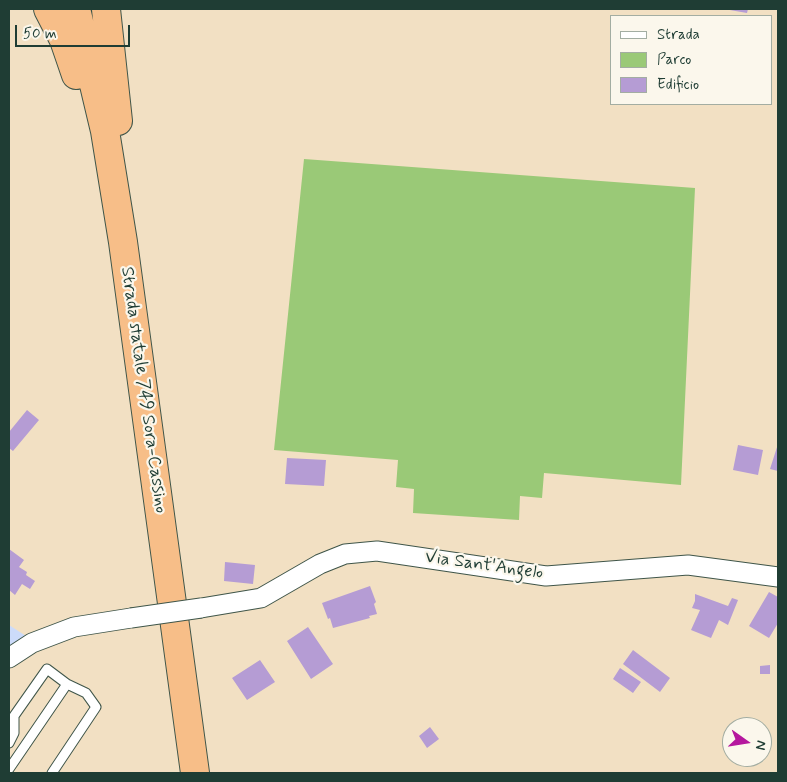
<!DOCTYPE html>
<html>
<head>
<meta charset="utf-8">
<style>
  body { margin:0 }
  #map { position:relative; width:787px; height:782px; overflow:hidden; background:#f2e0c3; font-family:Mynerve,sans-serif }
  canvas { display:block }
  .frame { position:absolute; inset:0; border:10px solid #1f3d34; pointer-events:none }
  .legend { position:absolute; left:610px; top:15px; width:162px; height:90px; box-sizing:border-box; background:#fbf7ec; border:1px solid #a3ada2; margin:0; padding:6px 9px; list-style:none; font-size:15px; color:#1f3d34 }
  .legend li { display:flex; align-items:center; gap:10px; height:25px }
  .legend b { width:25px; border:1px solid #a3ada2 }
  .north { position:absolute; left:722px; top:717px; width:50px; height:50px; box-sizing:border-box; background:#fbf7ec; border:1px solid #a3ada2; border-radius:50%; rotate:103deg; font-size:14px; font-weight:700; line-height:20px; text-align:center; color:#1f3d34 }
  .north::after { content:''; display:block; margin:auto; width:18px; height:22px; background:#b5179e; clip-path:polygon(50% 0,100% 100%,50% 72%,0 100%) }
  .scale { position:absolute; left:15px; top:25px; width:115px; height:22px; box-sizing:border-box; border:2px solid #1f3d34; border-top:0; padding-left:6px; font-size:15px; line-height:18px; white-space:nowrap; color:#1f3d34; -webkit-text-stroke:4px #fbf7ec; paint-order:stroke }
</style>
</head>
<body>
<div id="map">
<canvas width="787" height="782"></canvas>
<div class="frame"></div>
<ul class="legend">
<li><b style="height:6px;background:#fff"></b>Strada</li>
<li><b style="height:14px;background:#9ac977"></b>Parco</li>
<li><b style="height:14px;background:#b59cd4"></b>Edificio</li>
</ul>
<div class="north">N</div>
<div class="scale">50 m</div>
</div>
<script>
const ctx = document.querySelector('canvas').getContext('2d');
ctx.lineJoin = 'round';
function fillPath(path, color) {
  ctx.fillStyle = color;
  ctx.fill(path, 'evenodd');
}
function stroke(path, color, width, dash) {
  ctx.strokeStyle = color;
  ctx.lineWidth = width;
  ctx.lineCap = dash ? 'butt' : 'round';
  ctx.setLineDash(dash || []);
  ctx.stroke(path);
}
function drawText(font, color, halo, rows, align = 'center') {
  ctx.font = font + ' Mynerve,sans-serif';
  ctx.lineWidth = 4.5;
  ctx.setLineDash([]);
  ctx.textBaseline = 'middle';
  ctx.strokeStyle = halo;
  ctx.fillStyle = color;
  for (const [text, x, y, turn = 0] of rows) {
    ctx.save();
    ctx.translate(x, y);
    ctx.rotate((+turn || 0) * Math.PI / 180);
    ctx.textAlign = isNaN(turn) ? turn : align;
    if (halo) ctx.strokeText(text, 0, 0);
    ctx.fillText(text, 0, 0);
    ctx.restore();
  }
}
const built = new Path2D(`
  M9,625L26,636L9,650Z`);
const green = new Path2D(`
  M304,159L695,188L681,485L544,473L542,498L520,496L519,520L413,513L414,489L396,487L398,460L274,450Z`);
const building = new Path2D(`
  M724,9H748L747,13Z
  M27,410L39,420L13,451L9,448V432Z
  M778,444V471L770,469Z
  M738,445L763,450L758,475L733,470Z
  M287,458L326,460L324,486L285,484Z
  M9,549L24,560L19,567L27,572L26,575L35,581L30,589L22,584L15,595L9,590Z
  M225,562L255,565L253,584L224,581Z
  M370,586L376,602L374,604L377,614L369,616L370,618L333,628L330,618L328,619L322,603Z
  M769,592L778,597V623L769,638L749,626Z
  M695,594L728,606L732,598L738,600L728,625L719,620L711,638L691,630L700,610L692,608L695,601Z
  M308,627L333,664L311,679L287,641Z
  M633,650L670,678L660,692L623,664Z
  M260,660L275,682L247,700L232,678Z
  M770,665V674H760V666Z
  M620,668L641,682L633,693L613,679Z
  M430,727L439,739L427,748L419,736Z`);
const lane = new Path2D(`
  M9,743L14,733V716L47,669L67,684
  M9,769L67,684L86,693L96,707L52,773`);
const street = new Path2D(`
  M201,608L261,598L320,564L345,554L377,551L546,576L688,565L778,577
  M9,658L32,643L74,627L131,618`);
const highway = new Path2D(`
  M48,9L64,40L76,75
  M76,9L105,131L123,242L195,773
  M106,9L118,121`);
const streetBridge = new Path2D(`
  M131,618L201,608`);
const streetNames = [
  ["Strada statale 749 Sora-Cassino",143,390,82],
  ["Via Sant'Angelo",484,566,8]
];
fillPath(built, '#ccdbfa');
fillPath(green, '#9ac977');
fillPath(building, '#b59cd4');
stroke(lane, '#3f5549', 11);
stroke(street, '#3f5549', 21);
stroke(highway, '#3f5549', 30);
stroke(lane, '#fff', 9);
stroke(street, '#fff', 19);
stroke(highway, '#f7be88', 28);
stroke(streetBridge, '#3f5549', 21, []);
stroke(streetBridge, '#fff', 19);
drawText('18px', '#1f3d34', '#fbf7ec', streetNames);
</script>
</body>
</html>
